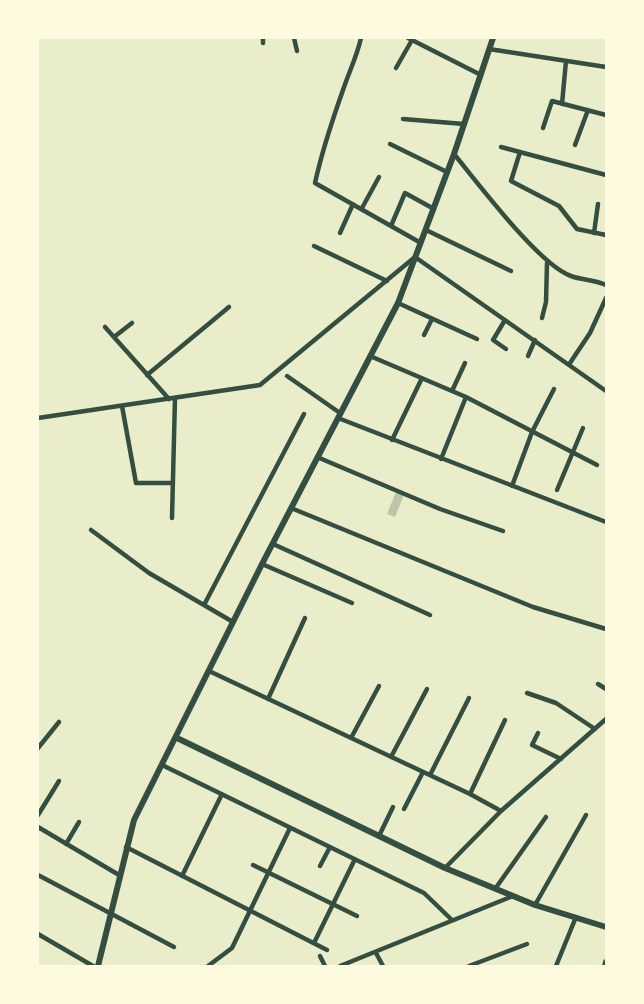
<!DOCTYPE html>
<html>
<head>
<meta charset="utf-8">
<style>
  body { margin:0 }
  #map { position:relative; width:644px; height:1004px; overflow:hidden; background:#e9edc9; font-family:"Exo 2",sans-serif }
  canvas { display:block }
  .frame { position:absolute; inset:0; border:39px solid #fefae0; pointer-events:none }
</style>
</head>
<body>
<div id="map">
<canvas width="644" height="1004"></canvas>
<div class="frame"></div>
</div>
<script>
const ctx = document.querySelector('canvas').getContext('2d');
ctx.lineJoin = 'round';
function fillPath(path, color) {
  ctx.fillStyle = color;
  ctx.fill(path, 'evenodd');
}
function stroke(path, color, width, dash) {
  ctx.strokeStyle = color;
  ctx.lineWidth = width;
  ctx.lineCap = dash ? 'butt' : 'round';
  ctx.setLineDash(dash || []);
  ctx.stroke(path);
}
const building = new Path2D(`
  M396,492L404,495L395,517L387,514Z`);
const minor = new Path2D(`
  M263,38V43
  M294,38L297,51
  M361,38C357,56 349,72 343,90C332,121 322,151 315,183L421,243
  M408,38L481,75
  M489,49L606,67
  M396,68L412,40
  M562,104L566,61
  M403,119L464,124
  M543,128L552,101L606,115
  M390,144L447,172
  M575,145L588,110
  M501,147L606,175
  M520,152L511,181L559,206L577,229L606,235
  M454,154C478,183 539,265 571,276C582,280 595,280 606,285
  M362,208L379,177
  M391,226L405,193L434,209
  M426,230L511,271
  M340,233L353,204
  M594,233L598,204
  M314,246L387,281
  M398,303L477,339
  M542,318L546,302L547,263
  M505,320L493,340L506,349
  M105,327L169,399
  M424,335L432,319
  M114,337L132,323
  M370,356L466,397L597,465
  M528,356L535,340
  M570,363L590,333L606,298
  M147,375L229,307
  M287,376L340,413
  M452,391L465,363
  M122,406L136,483H173
  M38,418L260,385L415,257L606,391
  M338,418L606,522
  M392,440L422,378
  M317,457L440,509L503,531
  M441,459L466,397
  M512,486L532,432L554,389
  M557,490L583,428
  M291,508L533,607L606,629
  M172,518L175,398
  M91,530L149,573L233,622
  M273,544L430,615
  M262,564L352,603
  M204,605L304,414
  M209,671L470,794L501,811
  M598,684L606,689
  M527,693L556,703L595,729
  M268,699L305,618
  M538,733L532,745L561,759
  M351,738L379,686
  M38,748L59,722
  M391,757L427,689
  M162,765L424,893L452,920
  M430,775L469,698
  M470,794L505,720
  M404,809L423,772
  M38,815L59,781
  M38,827L119,875
  M379,836L393,807
  M66,844L79,822
  M126,847L327,950
  M253,865L357,916
  M320,866L330,847
  M445,868L501,811L606,719
  M38,875L174,947
  M182,876L222,794
  M495,889L546,817
  M535,905L586,815
  M38,934L93,966
  M314,943L355,859
  M376,953L383,966
  M320,956L325,966
  M208,966L232,948L290,828
  M340,966L513,896
  M469,966L527,944
  M556,966L576,917`);
const tertiary = new Path2D(`
  M177,738L445,868L535,905L606,927
  M98,966L134,820L262,564L398,303L454,154L493,38
  M605,966L606,962`);
fillPath(building, '#bcc5a7');
stroke(minor, '#344e41', 4.5);
stroke(tertiary, '#344e41', 6);
</script>
</body>
</html>
